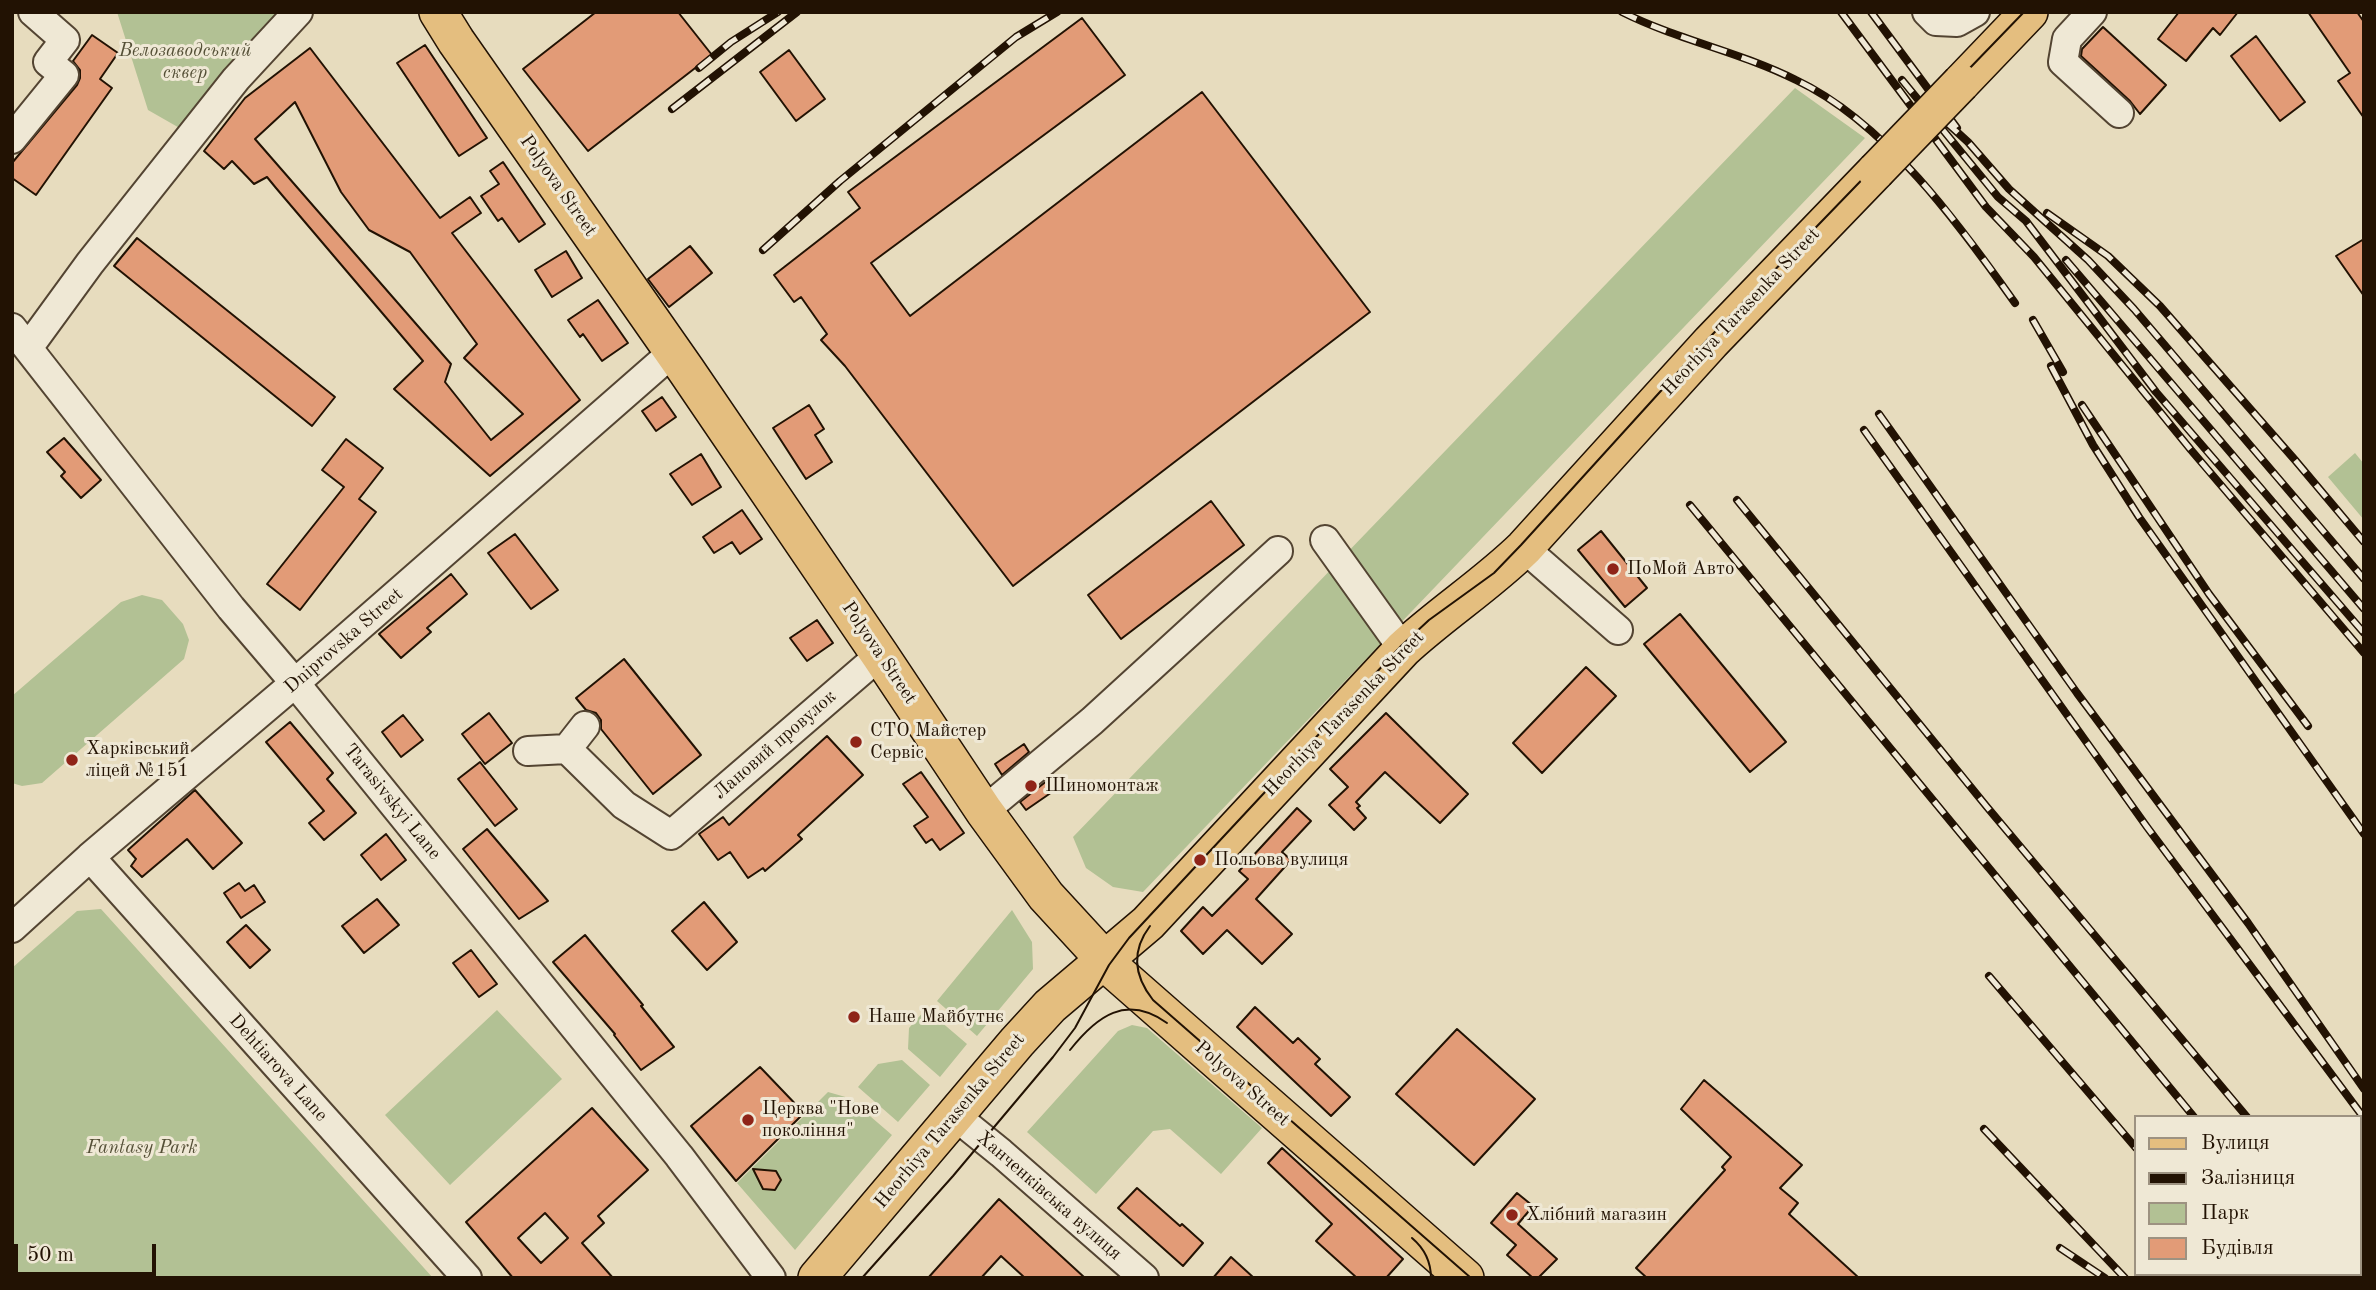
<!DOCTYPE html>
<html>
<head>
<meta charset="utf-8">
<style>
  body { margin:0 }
  #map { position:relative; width:2376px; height:1290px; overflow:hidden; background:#e7dcbe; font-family:"Old Standard TT",serif }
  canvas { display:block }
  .frame { position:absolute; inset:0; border:14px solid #221203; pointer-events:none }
  .legend { position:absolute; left:2134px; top:1115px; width:228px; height:161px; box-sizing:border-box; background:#efe8d5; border:2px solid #9d9281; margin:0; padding:9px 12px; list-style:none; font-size:21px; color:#221203 }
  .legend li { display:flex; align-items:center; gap:14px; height:35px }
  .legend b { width:35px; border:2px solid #9d9281 }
  .scale { position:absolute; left:14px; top:1244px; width:142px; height:32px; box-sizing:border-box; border:4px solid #221203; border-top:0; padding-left:9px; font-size:21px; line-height:24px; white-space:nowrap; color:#221203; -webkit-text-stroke:5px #efe8d5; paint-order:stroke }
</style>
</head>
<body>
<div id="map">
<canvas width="2376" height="1290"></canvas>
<div class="frame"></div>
<ul class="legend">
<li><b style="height:9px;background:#e4be7f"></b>Вулиця</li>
<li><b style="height:9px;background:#221203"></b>Залізниця</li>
<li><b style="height:19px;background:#b2c194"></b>Парк</li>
<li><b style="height:19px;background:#e29b77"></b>Будівля</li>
</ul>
<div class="scale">50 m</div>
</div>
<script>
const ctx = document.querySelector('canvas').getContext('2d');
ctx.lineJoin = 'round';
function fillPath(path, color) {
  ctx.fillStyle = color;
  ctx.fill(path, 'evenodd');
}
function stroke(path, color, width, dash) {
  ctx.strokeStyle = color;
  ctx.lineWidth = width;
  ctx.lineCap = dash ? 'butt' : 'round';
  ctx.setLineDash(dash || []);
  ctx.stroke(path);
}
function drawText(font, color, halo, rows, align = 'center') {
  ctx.font = font + ' "Old Standard TT",serif';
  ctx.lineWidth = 6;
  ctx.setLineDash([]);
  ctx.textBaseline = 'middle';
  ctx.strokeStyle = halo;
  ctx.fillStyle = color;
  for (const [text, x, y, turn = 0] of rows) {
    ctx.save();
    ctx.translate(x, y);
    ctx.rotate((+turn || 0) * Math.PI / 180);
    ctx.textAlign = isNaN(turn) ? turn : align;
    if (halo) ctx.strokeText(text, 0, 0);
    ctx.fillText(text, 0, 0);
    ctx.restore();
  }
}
const green = new Path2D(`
  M117,12H292L190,134L148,110Z
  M1795,88L1865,138L1143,892L1113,887L1086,868L1073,837Z
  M2355,453L2364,464V520L2328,477Z
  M142,595L162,600L183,624L189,640L184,659L42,783L22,786L12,783V696L121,602Z
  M101,909L119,929L433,1278H12V968L77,911Z
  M1012,910L1032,942L1033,969L977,1036L937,1001Z
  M926,1009L967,1044L940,1077L908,1049L909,1028Z
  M497,1010L562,1079L450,1185L385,1115Z
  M1132,1025L1147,1028L1262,1128L1221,1174L1170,1129L1153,1131L1096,1194L1027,1132L1118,1031Z
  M902,1060L930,1085L898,1122L858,1087L878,1064Z
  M828,1092L849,1098L892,1135L795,1250L737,1183Z`);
const building = new Path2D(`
  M596,12H678L712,55L588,151L523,69Z
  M2179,12H2238L2220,35L2213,28L2186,61L2158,39Z
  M2308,12H2357L2364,22V118L2338,81L2350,73Z
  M1082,18L1125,75L871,263L910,316L1202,92L1370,312L1013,586L845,366L821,340L827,334L801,297L794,302L774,275L860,208L848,192Z
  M2103,27L2166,85L2140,114L2130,101L2081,56L2082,49Z
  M92,35L118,53L100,79L112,88L36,195L12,178V163L77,85L80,78V70L73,61Z
  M2256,36L2305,102L2280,121L2231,56Z
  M425,45L487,138L459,156L397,63Z
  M310,48L440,218L470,197L481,213L452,233L580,400L490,476L394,389L423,361L276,188L267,177L254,184L232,161L224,169L204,151L245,98ZM295,102L341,192L369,230L410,252L477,344L464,358L523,414L491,440L445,382L451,364L255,139Z
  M789,50L825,99L796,121L760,72Z
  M503,162L545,224L519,242L502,218L498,221L481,196L499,184L490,171Z
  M137,238L335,397L312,426L114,266Z
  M2364,239V296L2336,256Z
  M690,246L712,273L669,307L648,279Z
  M566,251L582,278L552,297L535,270Z
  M598,300L628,343L602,361L583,334L580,337L568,320Z
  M662,397L676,417L656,431L642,411Z
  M809,405L824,429L815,435L832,462L806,479L773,428Z
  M64,438L101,480L81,498L61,476L65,472L47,452Z
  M346,439L383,468L359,499L376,512L300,610L267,584L344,487L322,470Z
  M701,454L721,487L692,505L670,474Z
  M1211,501L1244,545L1121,639L1088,595Z
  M742,510L762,539L740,554L732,542L714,553L703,537Z
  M1601,531L1647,588L1625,607L1578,550Z
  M515,534L558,590L531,609L488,553Z
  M451,574L467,594L427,628L431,632L401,658L379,634Z
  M1680,614L1786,742L1750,772L1644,644Z
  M817,620L833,643L807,661L790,638Z
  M624,659L701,755L653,794L601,729V720L596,713L586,710L576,698Z
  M1586,667L1616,696L1542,773L1513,743Z
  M489,713L512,743L485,764L462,734Z
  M1386,713L1468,794L1440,823L1385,772L1356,802L1360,806L1357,808L1366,818L1354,830L1329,805L1348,787L1330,769Z
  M403,715L423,740L401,757L382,732Z
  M290,722L333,773L327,779L356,813L324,840L309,823L324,811L266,742Z
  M827,736L863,775L798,835L802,839L765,871L763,868L748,878L730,852L718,860L699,834L723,817L729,825Z
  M1024,744L1029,752L1002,775L995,764Z
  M480,762L517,809L495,826L458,779Z
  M921,772L964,833L940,850L932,839L926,843L914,826L928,817L903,784Z
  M1048,780L1055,790L1026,810L1020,802Z
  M195,790L242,843L213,869L187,839L142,877L131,866L136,859L128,850Z
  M1297,808L1311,821L1282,852L1291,860L1256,899L1292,934L1262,964L1227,930L1203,954L1181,931L1203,907L1212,916L1248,879L1239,871Z
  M487,829L548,901L519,919L463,849Z
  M386,834L406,860L381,880L361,855Z
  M239,883L245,891L254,885L265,902L241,918L224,893Z
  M377,899L399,925L364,953L342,926Z
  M704,902L737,942L707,970L672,931Z
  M246,925L270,950L250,968L227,942Z
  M585,935L643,1005L641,1006L674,1047L641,1070L614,1035L615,1034L553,962Z
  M471,950L497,984L479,997L453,963Z
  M1255,1007L1293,1043L1298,1038L1320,1059L1315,1064L1350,1097L1331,1116L1237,1027Z
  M1457,1029L1535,1099L1474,1165L1396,1094Z
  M760,1067L804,1113L736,1181L691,1126Z
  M1704,1080L1802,1165L1780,1188L1798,1203L1789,1214L1859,1278H1647L1636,1268L1725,1170L1722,1167L1731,1157L1681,1109Z
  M592,1108L648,1170L598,1216L604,1223L582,1243L613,1278H513L466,1222ZM545,1213L568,1238L541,1263L518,1238Z
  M1282,1148L1403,1259L1386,1278H1357L1316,1241L1332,1224L1268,1163Z
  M753,1169L776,1171L781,1180L775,1190L763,1189Z
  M1137,1188L1180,1226L1182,1224L1203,1243L1183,1266L1118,1208Z
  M1517,1193L1533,1206L1518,1224L1557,1259L1538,1278H1533L1507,1255L1516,1245L1491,1223Z
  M999,1199L1085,1278H1025L1001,1256L981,1278H928Z
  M1231,1257L1254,1278H1213Z`);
const minor = new Path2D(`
  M1927,12L1936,21L1957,22L1975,12
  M2092,12L2067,39L2063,62L2119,113
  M12,139L64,75L48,62L65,40L33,12
  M12,328L231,608L295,683L679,1156L771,1278
  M28,348L90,263L236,79L298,12
  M1325,540L1403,649
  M1524,548L1618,630
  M567,749L624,805L671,835L880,655
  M528,751L567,749L585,726
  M984,811L1092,721L1278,551
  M90,857L467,1278
  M12,928L90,857L295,683L673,352
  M954,1115L1001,1153L1144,1278`);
const major = new Path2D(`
  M438,12L456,41L686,370L880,655L984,811L1046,896L1115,971L1465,1278
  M1961,83L2029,12
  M817,1278L1017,1042L1050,1006L1148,923L1403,649C1442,613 1486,585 1524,548L1711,342L1876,171`);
const tram = new Path2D(`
  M1150,926C1131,951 1134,976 1153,1000L1471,1278
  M1070,1050C1097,1016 1126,994 1167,1023
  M1412,1238C1425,1249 1431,1261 1431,1278
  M862,1278L953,1176L1053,1057L1075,1028L1109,965L1129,938L1401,646L1429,620L1494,573L1521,545L1708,339L2024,12`);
const rail = new Path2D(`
  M1622,12C1678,40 1740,52 1796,80C1885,122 1959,224 2015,303
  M1841,12L1986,207L2034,257L2191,450L2364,653
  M1871,12L1957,128
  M699,68L731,42L778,12
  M1902,80L1998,197L2026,221L2156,392L2364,633
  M672,109L797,12
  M1946,122L1968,142L2009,189L2088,260L2134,309L2364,579
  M2047,213L2108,256L2160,306L2295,460L2364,542
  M763,250L840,181L1016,37L1057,12
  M2066,260L2364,609
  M2033,320L2063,372
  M2051,366L2093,445L2139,517L2364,834
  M2082,405L2209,594L2308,726
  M1879,414L2077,693L2248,923L2364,1089
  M1864,430L2147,827L2364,1118
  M1737,500L1987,807L2247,1117
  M1690,505L2194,1117
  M1989,976L2136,1148
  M1984,1129L2125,1278
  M2060,1248L2105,1278
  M2360,1251L2364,1256
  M2247,1274L2250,1278
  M2324,1274L2327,1278`);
const majorBridge = new Path2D(`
  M1876,171L1961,83`);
const markers = [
  [1613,569,7,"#8f2418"],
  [856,742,7,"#8f2418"],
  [72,760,7,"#8f2418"],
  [1031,786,7,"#8f2418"],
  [1200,860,7,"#8f2418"],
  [854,1017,7,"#8f2418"],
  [748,1120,7,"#8f2418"],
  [1512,1215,7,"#8f2418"]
];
const parkNames = [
  ["Велозаводський",185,51],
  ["сквер",185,73],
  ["Fantasy Park",142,1148]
];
const streetNames = [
  ["Polyova Street",558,186,55],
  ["Heorhiya Tarasenka Street",1741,312,-47],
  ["Dniprovska Street",344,641,-41],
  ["Polyova Street",879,653,56],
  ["Heorhiya Tarasenka Street",1344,714,-46],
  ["Лановий провулок",775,745,-41],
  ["Tarasivskyi Lane",392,802,51],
  ["Dehtiarova Lane",278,1068,48],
  ["Polyova Street",1242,1084,41],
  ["Heorhiya Tarasenka Street",950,1121,-50],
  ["Ханченківська вулиця",1049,1196,41]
];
const poiNames = [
  ["ПоМой Авто",1627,569],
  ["СТО Майстер",870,731],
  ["Сервіс",870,753],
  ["Харківський",86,749],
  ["ліцей №151",86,771],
  ["Шиномонтаж",1045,786],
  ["Польова вулиця",1214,860],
  ["Наше Майбутнє",868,1017],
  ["Церква \"Нове",762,1109],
  ["покоління\"",762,1131],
  ["Хлібний магазин",1526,1215]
];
fillPath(green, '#b2c194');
fillPath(building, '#e29b77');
stroke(building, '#221203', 2);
stroke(minor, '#534432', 32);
stroke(major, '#221203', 40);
stroke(minor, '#efe8d5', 28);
stroke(major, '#e4be7f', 37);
stroke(tram, '#221203', 2);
stroke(rail, '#221203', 8);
stroke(rail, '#efe8d5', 5, [16]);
stroke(majorBridge, '#221203', 40, []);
stroke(majorBridge, '#e4be7f', 37);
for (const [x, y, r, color] of markers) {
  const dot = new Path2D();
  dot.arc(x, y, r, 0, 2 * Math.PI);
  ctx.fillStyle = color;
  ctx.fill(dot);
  stroke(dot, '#efe8d5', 2.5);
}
drawText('italic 19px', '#544f36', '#efe8d5', parkNames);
drawText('19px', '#221203', '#efe8d5', streetNames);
drawText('19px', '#221203', '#efe8d5', poiNames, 'left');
</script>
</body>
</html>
